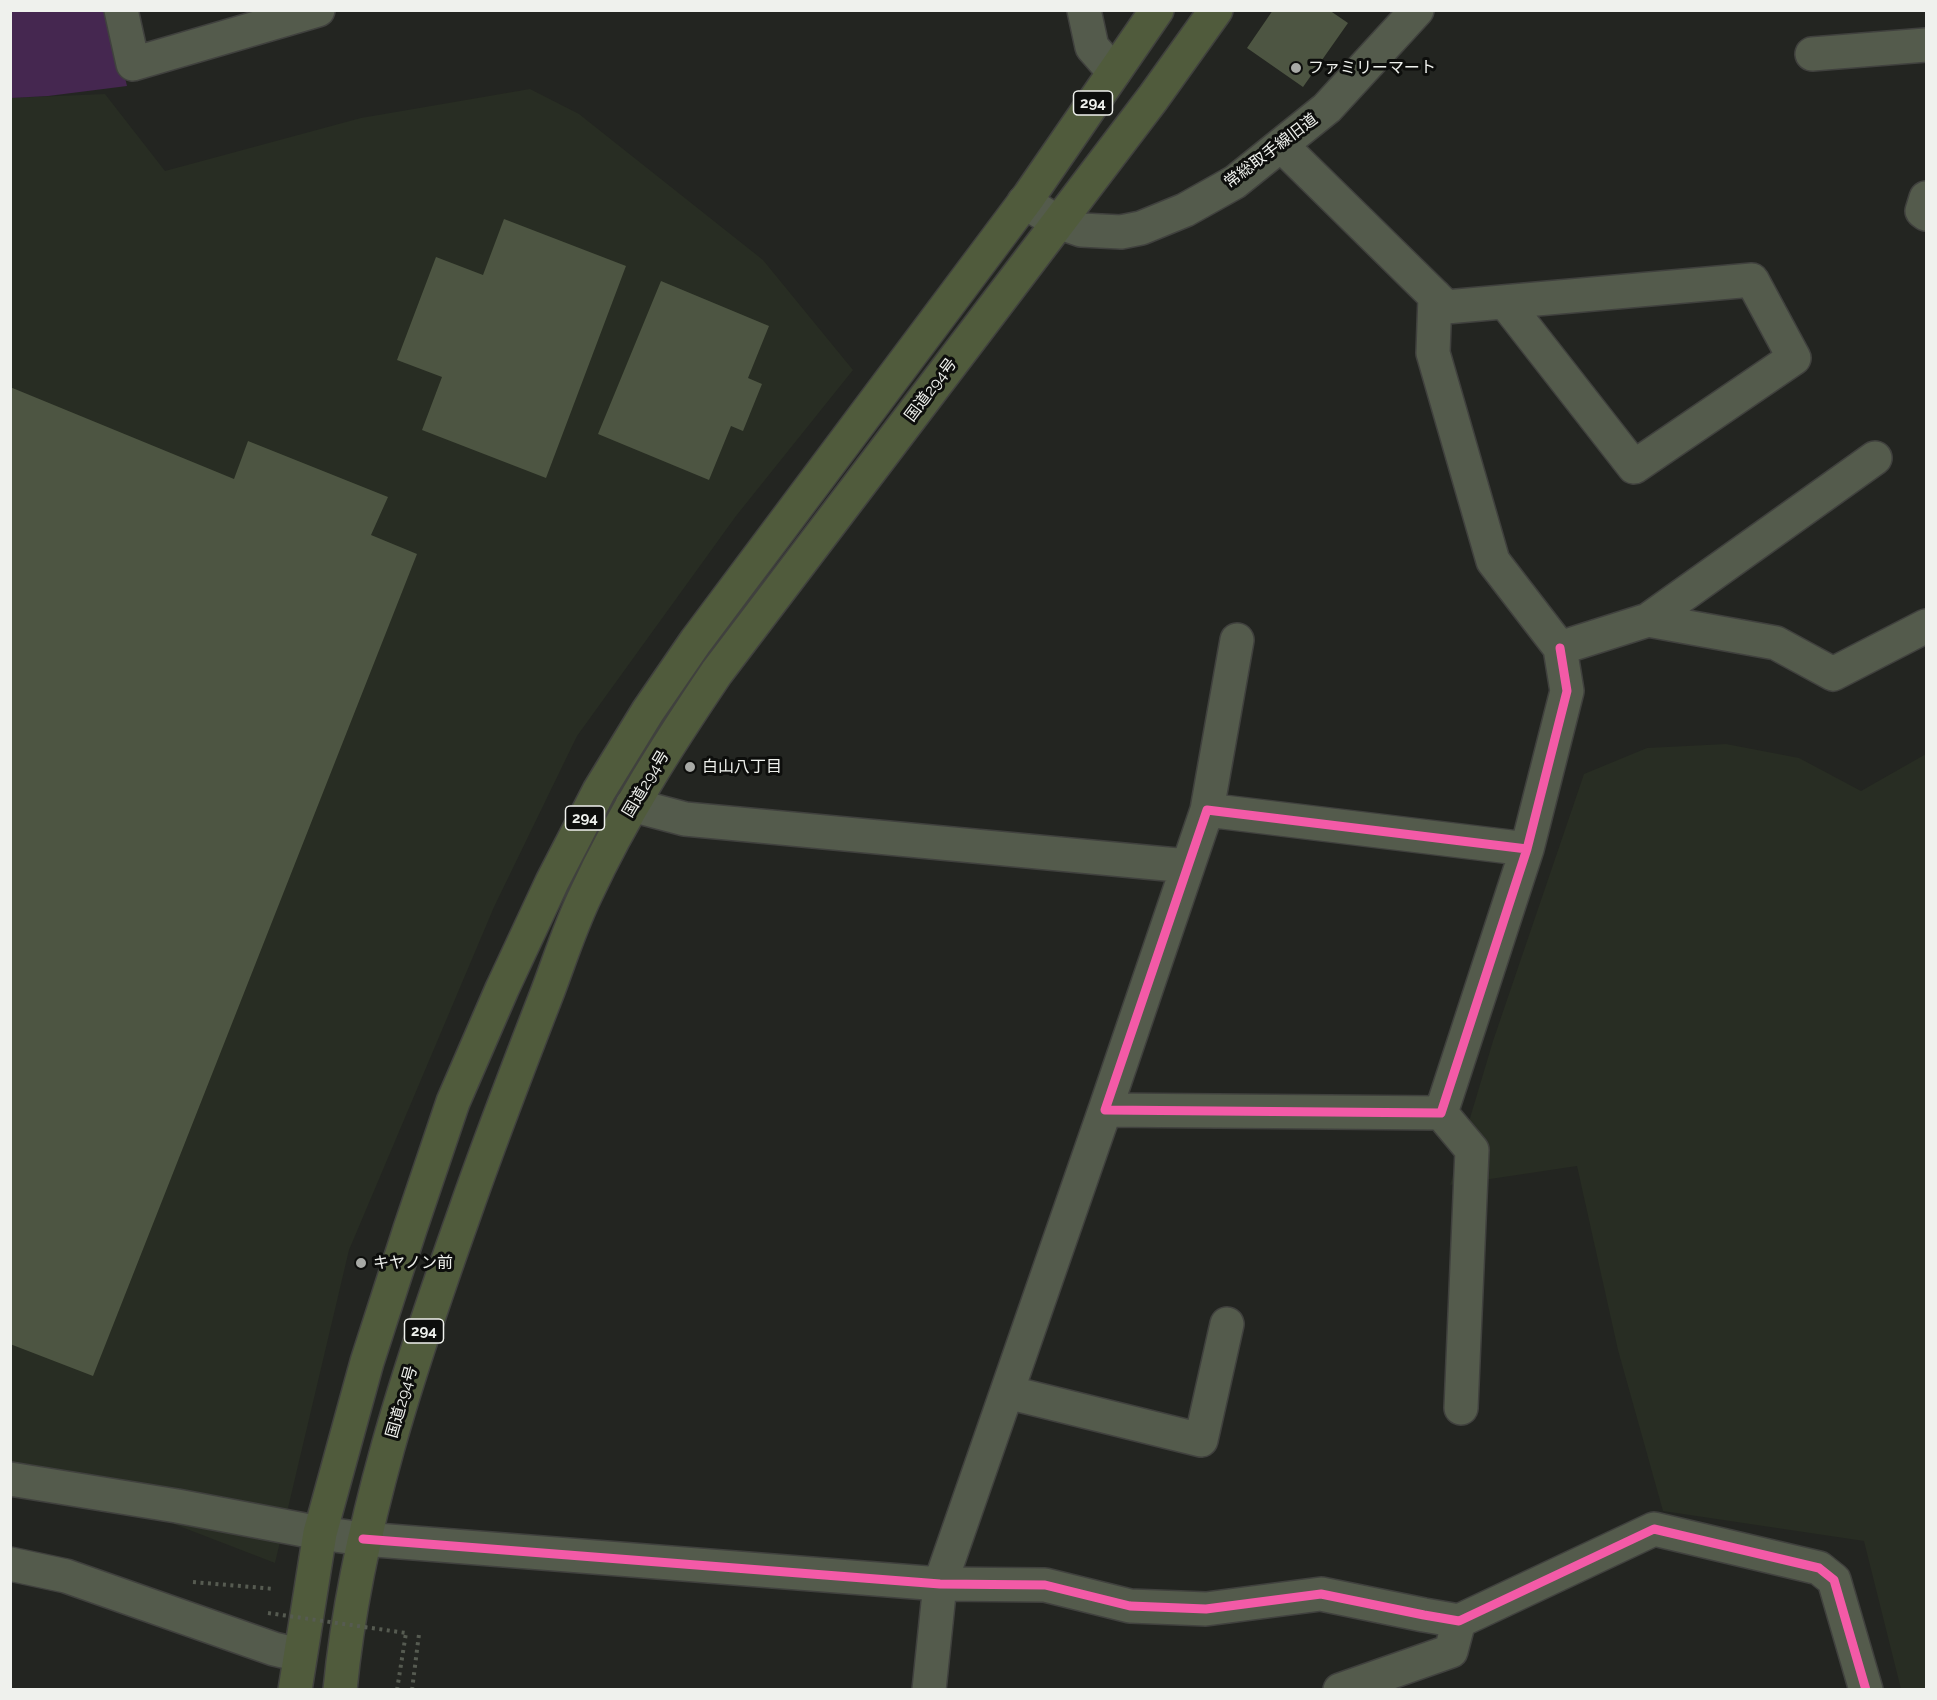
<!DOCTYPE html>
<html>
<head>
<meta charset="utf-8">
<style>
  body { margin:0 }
  #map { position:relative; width:1937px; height:1700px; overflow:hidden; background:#232521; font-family:Raleway,sans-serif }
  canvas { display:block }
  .frame { position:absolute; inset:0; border:12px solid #eff1ed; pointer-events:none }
</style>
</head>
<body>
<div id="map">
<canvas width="1937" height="1700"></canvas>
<div class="frame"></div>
</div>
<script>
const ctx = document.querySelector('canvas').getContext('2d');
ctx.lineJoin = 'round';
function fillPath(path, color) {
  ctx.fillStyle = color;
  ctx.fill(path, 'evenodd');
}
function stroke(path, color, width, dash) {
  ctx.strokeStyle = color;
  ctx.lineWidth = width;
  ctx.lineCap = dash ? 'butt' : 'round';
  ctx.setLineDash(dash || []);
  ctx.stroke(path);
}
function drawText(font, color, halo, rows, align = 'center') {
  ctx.font = font + ' Raleway,"Noto Sans JP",sans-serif';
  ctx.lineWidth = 6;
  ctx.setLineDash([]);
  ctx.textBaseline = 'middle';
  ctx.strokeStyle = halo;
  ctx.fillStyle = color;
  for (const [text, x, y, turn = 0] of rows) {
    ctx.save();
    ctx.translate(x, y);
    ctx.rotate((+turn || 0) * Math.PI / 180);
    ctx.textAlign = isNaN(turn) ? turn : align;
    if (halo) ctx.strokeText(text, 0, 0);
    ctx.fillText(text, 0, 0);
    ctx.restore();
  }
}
const built = new Path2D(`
  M530,89L579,114L763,260L853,370L736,516L577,736L494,907L349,1250L275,1563L26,1467L11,1466L10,98L105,94L165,171L361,118Z
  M1726,744L1799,758L1861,791L1926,754V1689H1901L1864,1541L1663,1511L1618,1350L1577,1166L1450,1185L1493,1041L1584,774L1647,748Z`);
const green = new Path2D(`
  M11,11H109L127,86L48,96L11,98Z`);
const building = new Path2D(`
  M1273,10H1329L1348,23L1303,87L1247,48Z
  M504,219L626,266L546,478L422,430L442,377L397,360L436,257L483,275Z
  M661,281L769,326L748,378L762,384L743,431L731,426L709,480L598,434Z
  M10,387L234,479L248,441L388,497L371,535L417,554L93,1376L10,1344Z`);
const path = new Path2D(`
  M193,1582L275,1589
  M397,1690L406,1633
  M412,1690L419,1634`);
const minor = new Path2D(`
  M121,10L133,64L318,10
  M1084,10L1092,47L1114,72
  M1812,54L1926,45
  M1281,145L1446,307L1752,280L1794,358L1634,467L1505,302
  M1926,198L1922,211L1926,214
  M1024,202L1058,222L1081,230L1121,232L1141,228L1185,210L1235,182L1327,108L1417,10
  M1435,296L1433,353L1493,561L1560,648L1648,620L1875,458
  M1648,620L1776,643L1833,674L1926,626
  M1237,640L1207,810L1105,1110L1441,1113L1527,849
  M632,805L685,819L1188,866
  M1207,810L1527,849L1567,691L1560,648
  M1441,1113L1472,1150L1461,1408
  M1007,1392L1201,1440L1227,1324
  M10,1479L177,1506L320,1533L363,1539L940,1584L1045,1585L1130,1606L1206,1609L1321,1594L1424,1615L1459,1621L1654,1529L1819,1568L1834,1580L1866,1690
  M10,1564L66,1576L274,1649L300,1655
  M929,1690L940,1584L1105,1110
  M1340,1690L1451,1651L1459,1621`);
const highway = new Path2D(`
  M295,1690L320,1533L367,1362L410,1229L453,1102L502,989L552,882L599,791L648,711L696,641L1029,196L1157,10
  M340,1690C356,1526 410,1366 465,1212C490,1140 518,1068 546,996C559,962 570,927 586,894C622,816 669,743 717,672L1153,98L1216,10`);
const pathBridge = new Path2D(`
  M268,1613L406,1633`);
const cycleway = new Path2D(`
  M1527,849L1441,1113L1105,1110L1207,810L1527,849L1567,691L1560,648
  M363,1539L940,1584L1045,1585L1130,1606L1206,1609L1321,1594L1424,1615L1459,1621L1654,1529L1819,1568L1834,1580L1866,1690`);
const markers = [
  [1296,68,6,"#a8aaa6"],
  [690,767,6,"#a8aaa6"],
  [361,1263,6,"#a8aaa6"]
];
const shields = [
  [1093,103,39],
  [585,818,39],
  [424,1331,39]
];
const shieldNames = [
  ["294",1093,103],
  ["294",585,818],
  ["294",424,1331]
];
const poiNames = [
  ["ファミリーマート",1308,68],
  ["白山八丁目",702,767],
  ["キヤノン前",373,1263]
];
const streetNames = [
  ["常総取手線旧道",1271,151,-37],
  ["国道294号",931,390,-53],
  ["国道294号",646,784,-59],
  ["国道294号",402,1402,-74]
];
fillPath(built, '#282d23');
fillPath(green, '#452750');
fillPath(building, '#4d5542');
stroke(minor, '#40413e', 36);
stroke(highway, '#40413e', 36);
stroke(path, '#565b51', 4, [3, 4.5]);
stroke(minor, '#545b4c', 33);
stroke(highway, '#505b3c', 33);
stroke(pathBridge, '#565b51', 4, [3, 4.5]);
stroke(cycleway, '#f35aa7', 9);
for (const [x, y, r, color] of markers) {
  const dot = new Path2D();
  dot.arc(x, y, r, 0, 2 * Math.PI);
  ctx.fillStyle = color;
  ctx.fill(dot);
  stroke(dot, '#0d0e0c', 2);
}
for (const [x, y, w] of shields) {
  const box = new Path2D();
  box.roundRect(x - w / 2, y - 12, w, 24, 4.5);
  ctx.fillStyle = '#0d0e0c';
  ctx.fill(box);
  stroke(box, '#eff1ed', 1.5);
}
drawText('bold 15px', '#eff1ed', null, shieldNames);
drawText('16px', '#eff1ed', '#0d0e0c', poiNames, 'left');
drawText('16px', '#eff1ed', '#0d0e0c', streetNames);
</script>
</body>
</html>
